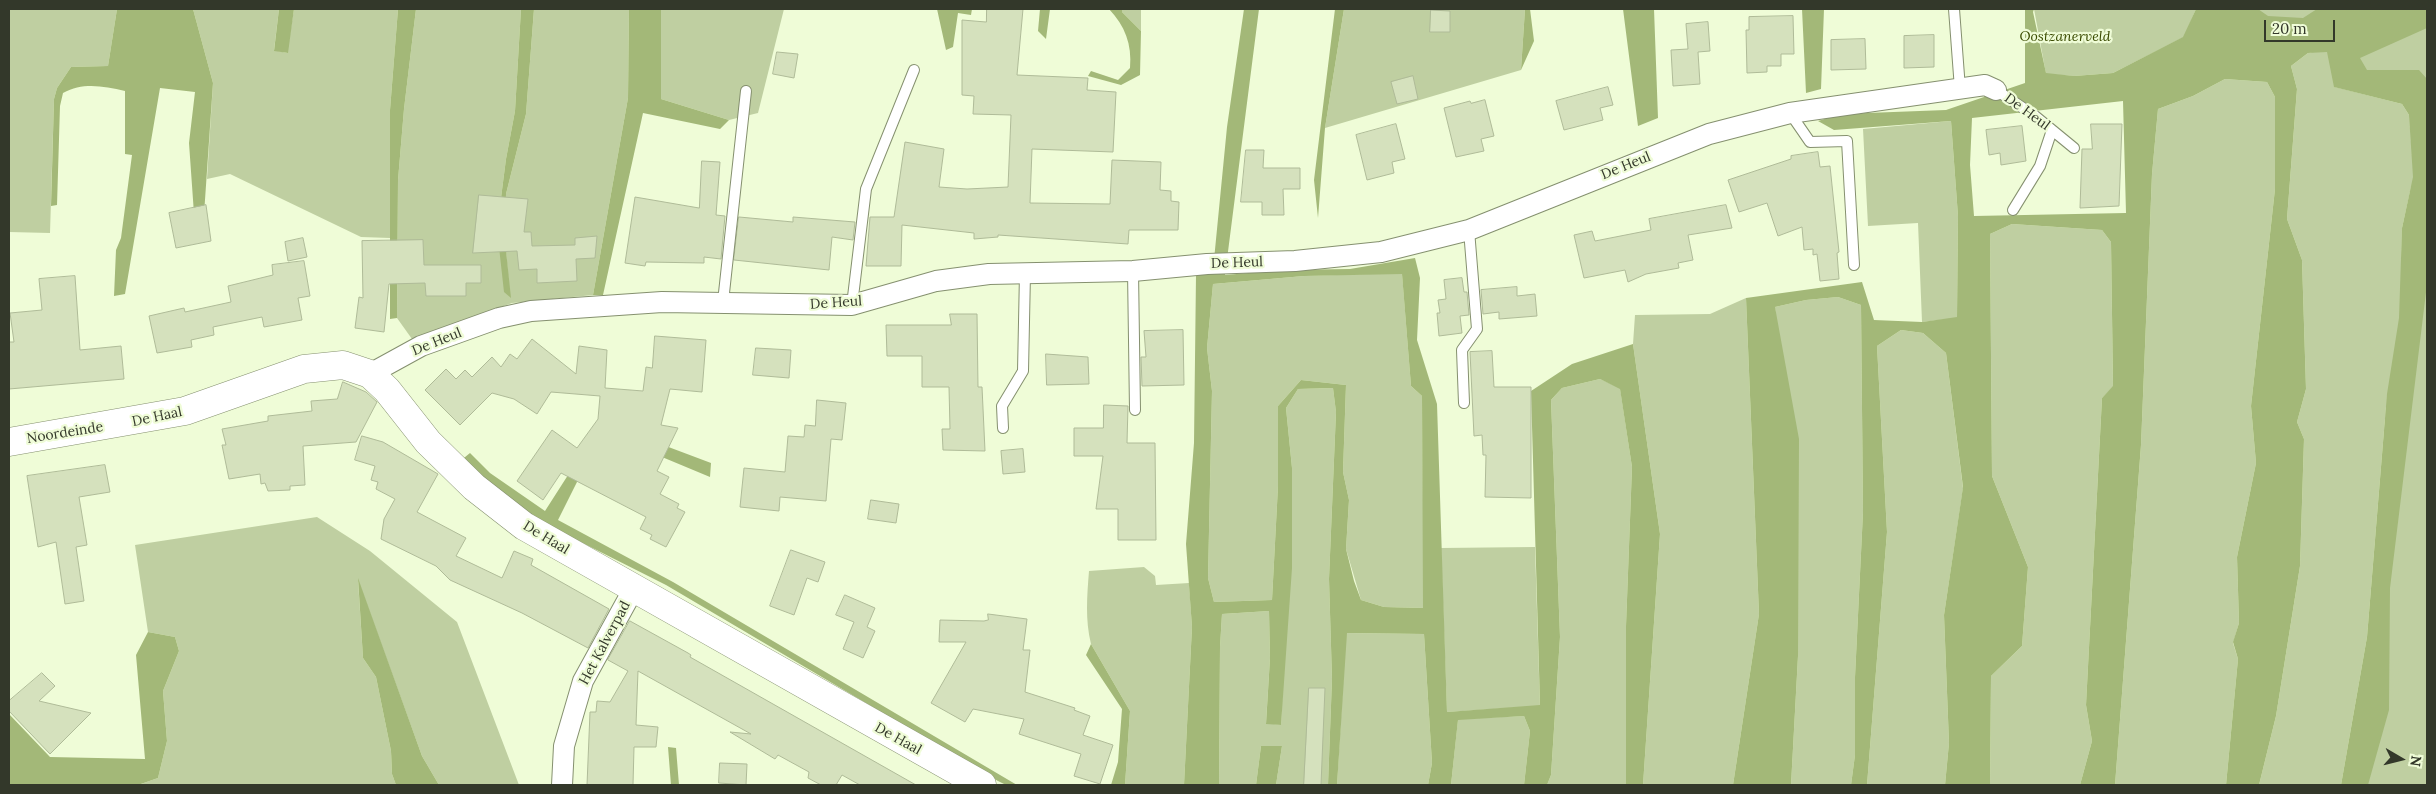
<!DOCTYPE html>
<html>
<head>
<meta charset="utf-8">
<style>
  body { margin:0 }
  #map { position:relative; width:2436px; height:794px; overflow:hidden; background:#effcd7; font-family:Lora,serif }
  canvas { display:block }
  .frame { position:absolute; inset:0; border:10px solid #33382a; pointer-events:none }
  .north { position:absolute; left:2376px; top:734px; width:50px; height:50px; -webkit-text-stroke:4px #effcd7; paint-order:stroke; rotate:98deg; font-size:14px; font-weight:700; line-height:20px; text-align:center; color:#33382a }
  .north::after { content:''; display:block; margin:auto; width:18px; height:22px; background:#33382a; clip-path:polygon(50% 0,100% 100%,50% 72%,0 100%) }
  .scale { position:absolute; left:2264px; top:20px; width:71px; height:22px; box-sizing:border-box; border:2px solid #33382a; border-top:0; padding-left:6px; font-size:15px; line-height:18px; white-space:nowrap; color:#33382a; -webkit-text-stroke:4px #effcd7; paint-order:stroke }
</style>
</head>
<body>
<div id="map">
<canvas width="2436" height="794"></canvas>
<div class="frame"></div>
<div class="north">N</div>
<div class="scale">20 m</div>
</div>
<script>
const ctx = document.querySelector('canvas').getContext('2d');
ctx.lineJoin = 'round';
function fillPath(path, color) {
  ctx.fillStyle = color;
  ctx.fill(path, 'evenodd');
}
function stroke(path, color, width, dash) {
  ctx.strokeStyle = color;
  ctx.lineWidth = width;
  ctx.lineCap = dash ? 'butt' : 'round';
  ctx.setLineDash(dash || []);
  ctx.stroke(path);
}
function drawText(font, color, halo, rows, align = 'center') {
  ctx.font = font + ' Lora,serif';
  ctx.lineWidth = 4.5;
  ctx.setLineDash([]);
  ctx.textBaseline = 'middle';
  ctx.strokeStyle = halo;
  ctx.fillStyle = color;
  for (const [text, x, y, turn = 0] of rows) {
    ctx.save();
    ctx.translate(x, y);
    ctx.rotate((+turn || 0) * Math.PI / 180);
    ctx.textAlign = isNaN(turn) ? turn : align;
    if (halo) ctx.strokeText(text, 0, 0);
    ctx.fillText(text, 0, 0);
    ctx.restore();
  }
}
const green = new Path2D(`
  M9,9H117L108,66L71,67L57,88L54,99L50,233L9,232Z
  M193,9H279L274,50L287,53L294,9H398L390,110V238L361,237L230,174L207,179L213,83Z
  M416,9H521L515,111L506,159L497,229L510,297L505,241L506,194L526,114L534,9H629L628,98L593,295L512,303L412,339L397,318L398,180L404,109Z
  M661,9H784L758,113L729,120L661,99Z
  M1122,9H1141V31L1122,12Z
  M1344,9H1525L1521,70L1325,128Z
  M2034,9H2196L2184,37L2113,73L2074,76L2046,74Z
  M2245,9H2427V785H2345L2371,630L2387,394L2367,637L2341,785H2259L2276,716L2300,566L2304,439L2297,422L2306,389L2302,260L2287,219L2297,89L2291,66L2308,53H2312ZM2334,83L2408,99L2413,169L2409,115L2402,104L2335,87ZM2411,187L2401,281L2402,228Z
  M2225,79L2267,82L2275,97V189L2251,406L2256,463L2237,557L2239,623L2233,643L2238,659L2226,785H2115L2141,445L2152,174L2158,109L2193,96Z
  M1951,121L1958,216L1957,318L1922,322L1918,223L1868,226L1863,129Z
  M2012,224L2102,230L2111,242L2113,387L2102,398L2086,705L2092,741L2080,785H1990L1991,676L2022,646L2028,567L1992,476L1990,234Z
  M1402,273L1411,386L1422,396L1424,608L1384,607L1361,600L1346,549L1349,500L1343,472L1346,385L1301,380L1278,406V486L1272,600L1214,602L1208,578L1212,391L1207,348L1213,284L1304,276Z
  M1838,297L1861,305L1863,512L1855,677V755L1851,785H1791L1798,656L1775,307L1806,300Z
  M1746,298L1759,614L1733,785H1643L1660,534L1633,344L1635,315L1710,314Z
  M1901,330L1923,333L1946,353L1963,488L1944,615L1949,743L1945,785H1867L1887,532L1877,346Z
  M1600,379L1620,388L1632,467L1626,626V785H1547L1551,775L1560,637L1551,400L1562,388Z
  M1333,388L1336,412L1329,579L1332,679L1328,785H1276L1282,746H1261L1256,785H1219L1220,647L1222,614L1269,611L1270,658L1266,723L1281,725L1292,468L1286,408L1298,389Z
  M317,517L370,551L457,622L519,785H439L422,756L358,580L363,658L376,677L391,751L392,774L396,785H138L158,778L167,741L163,691L179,651L175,637L148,632L135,545Z
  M1535,547L1540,706L1447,712L1441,548Z
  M1144,567L1155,576L1156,585L1189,583L1192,627L1184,785H1125L1130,711L1091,644C1085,620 1087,596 1089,571Z
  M1346,633L1424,634L1432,763L1428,785H1337Z
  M1524,716L1530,731L1524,785H1451L1458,719Z`);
const water = new Path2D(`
  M117,9H193L213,83L203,229L195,228L189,143L195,92L160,88L125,294L114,296L116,250L121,238L132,155L125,154V91C103,86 83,82 63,93L60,106L57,205L51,206L54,99L57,88L71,67L108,66Z
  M279,9H294L288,53L274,51Z
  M398,9H416L404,109L398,180L397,318L390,319V110Z
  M521,9H534L526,114L506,194L505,241L511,298L504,292L497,229L506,159L515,111Z
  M629,9H661V99L729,120L720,129L643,113L603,295H593L628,98Z
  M937,9H972L971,15L958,13L953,47L946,50Z
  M1040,9H1050L1046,39L1038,31Z
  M1109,9H1122V12L1141,31L1140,75L1121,85L1088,76L1091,71L1118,80L1130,68C1132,44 1125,26 1109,9Z
  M1244,9H1259L1225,275L1284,270L1350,269L1415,258L1420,278L1417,340L1437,404L1447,712L1540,705L1531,391L1572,364L1633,344L1660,534L1643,785H1626V626L1632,467L1620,389L1600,379L1562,388L1551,400L1560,637L1551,775L1547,785H1524L1530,731L1524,716L1458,720L1451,785H1428L1432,763L1424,634L1347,633L1337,785H1328L1332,679L1329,579L1336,412L1333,388L1298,389L1286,408L1292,468V568L1281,725L1266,724L1270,658L1269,611L1222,614L1220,647L1219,785H1184L1192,627L1186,544L1194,443L1196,275L1213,270L1227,127ZM1402,274L1411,386L1422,396L1423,608L1384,607L1361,600L1354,581L1346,549L1349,500L1343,472L1346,385L1301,380L1278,406V486L1272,600L1214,602L1208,578L1212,391L1207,348L1213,284L1304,276Z
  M1335,9H1344L1325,128L1318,218L1314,180Z
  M1525,9H1530L1534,41L1521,70Z
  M1623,9H1654L1658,118L1638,126Z
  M1802,9H1824L1821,89L1806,93Z
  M2025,9H2034L2033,12L2046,73L2074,76L2113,73L2183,37L2196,9H2258L2268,16L2303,18L2317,9H2427V28L2360,58L2367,70H2419L2427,79V284L2390,588L2389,710L2368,785H2341L2367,637L2387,394L2399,318L2402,228L2413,177L2409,115L2402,104L2334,87L2327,52L2308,53L2291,66L2297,89L2287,219L2302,260L2306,389L2297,422L2304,439L2300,566L2276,716L2259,785H2226L2238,659L2233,642L2239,623L2237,557L2256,463L2251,406L2275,189V97L2267,82L2225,79L2193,96L2158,109L2152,174L2141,445L2115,785H2080L2092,741L2086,705L2102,398L2113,386L2111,242L2102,230L2012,224L1990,234L1992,476L2028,567L2022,646L1991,676L1990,785H1945L1949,743L1944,615L1963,487L1946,353L1923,333L1901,330L1877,346L1887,532L1867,785H1851L1855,755V677L1863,512L1861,305L1838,297L1806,300L1775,307L1799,439L1798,656L1791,785H1733L1759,614L1746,298L1862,282L1874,320L1922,322L1957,317L1958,216L1951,121L1834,130L1818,121L1841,114L1946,110L2025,83ZM2123,101L2126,213L1974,216L1970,165L1972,118Z
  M602,422L711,463L710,477L602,432L558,520L673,582L1017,785H1006L998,781L666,585L531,517L459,462L470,453L490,473L545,511Z
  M358,578L422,756L439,785H396L392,774L391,751L376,677L363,658Z
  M148,632L175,637L179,651L163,691L167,741L158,778L138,785H9V714L50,757L145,759L136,655Z
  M1091,644L1130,711L1125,785H1111L1118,762L1122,709L1086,655Z
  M1261,746H1282L1276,785H1256Z
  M668,747L676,748L679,785H671Z`);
const building = new Path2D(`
  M987,9H1023L1017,75L1088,78L1087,90L1116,92L1113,152L1032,149L1030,203L1110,204L1112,160L1161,162L1160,190L1171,191V201L1179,202L1178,230H1129L1128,244L998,235V237L974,239V233L902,225L901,266H866L870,217H894L905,142L944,149L939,187L967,189L1008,187L1011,115L973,114L974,96L962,95V20L986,22Z
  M1431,10L1450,11V32H1430Z
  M1793,16L1794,54H1781V66H1767V72L1747,73L1746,30H1749V17Z
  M1708,22L1710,51L1698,52L1700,84L1673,86L1671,50L1688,49L1686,24Z
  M1934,35V67L1904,68V36Z
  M1865,39L1866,69L1831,70V40Z
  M777,52L798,54L794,78L773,74Z
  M1413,76L1418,99L1397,104L1391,82Z
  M1608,87L1613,105L1600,108L1603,120L1564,130L1556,101Z
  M1485,100L1494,136L1481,139L1484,151L1456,157L1444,108L1470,101L1471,103Z
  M1396,124L1405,159L1392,162L1394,173L1367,180L1356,135Z
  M2091,124H2122L2119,206L2080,208L2082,149H2092Z
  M2022,126L2026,161L2001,165L2000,153L1989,155L1986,130Z
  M1246,150H1264L1263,168H1300V189H1283L1284,215H1262V202H1241Z
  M1818,152L1820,167L1830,166L1839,252L1837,253L1839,279L1820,281L1817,254L1813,255V249L1804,250L1802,227L1778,236L1767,203L1739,212L1728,180L1791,159V156Z
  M702,161L720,162L716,215L725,216L721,259L704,257V263L646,262L645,266L625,263L635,197L699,208Z
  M479,195L528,199L524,232H531L532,246L575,245V238L597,236L595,258L576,259L577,281L537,283V269L519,270L517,251L473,253Z
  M206,205L211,241L176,248L169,213Z
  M1726,205L1732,228L1688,235L1693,260L1678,263L1679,268L1646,274L1628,282L1625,270L1584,278L1574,235L1592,231L1595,241L1651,230L1649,219Z
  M739,217L793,222V217L855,222L853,240L832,237L829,270L734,260Z
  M303,238L307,257L288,261L285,242Z
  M423,240L424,265H481V283H466V296H426L425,283L389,284L384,332L355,328L359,297L363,298L362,241Z
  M304,261L310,296L298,298L302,320L264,327L262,317L213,327L214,335L191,340L192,347L157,353L149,316L184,308L185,312L231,302L228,286L273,275L272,265Z
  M75,276L80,350L121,346L124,379L9,389V342H14L10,313L42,310L39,279Z
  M1462,278L1464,292H1467L1469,315L1460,316L1462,333L1439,336L1437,313H1440L1438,300L1446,299L1444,280Z
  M1517,287V296L1535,294L1537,316L1499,319V312L1483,314L1481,290Z
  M950,314H977L978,387H982L985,451L943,450L942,429H950L949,387H922V356H887L886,325H951Z
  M1183,330L1184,385L1142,386L1141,357H1146L1144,331Z
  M655,336L706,340L702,392L670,389L661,425L678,428L657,471L669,477L660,494L679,504L677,508L685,512L666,547L650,539L652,535L640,529L646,517L561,473L543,500L517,481L552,430L577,448L598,419L600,396L551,392L537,414L514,399L492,393L460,425L425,390L446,369L456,379L465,370L472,377L492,357L501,367L510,354L517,359L532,339L576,374L579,346L607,350L605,388L643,391L646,367L652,368Z
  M756,348L791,350L789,378L753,375Z
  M1492,351L1494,387H1531V498L1485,497L1486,455H1483L1482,435L1474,436L1470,352Z
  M1046,354L1088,357L1089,384L1047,385Z
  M343,382L366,392L377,402L356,442L303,446L305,485L290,486V490L268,491L265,483L261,484L260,474L229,479L222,445H226L222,429L268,421V416L312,411L311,401L337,399Z
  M817,400L846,403L842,440L831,439L826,501L780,497L779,511L740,507L744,468L785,472L788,436L804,437L805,425L815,426Z
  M1104,405L1128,406L1127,443H1155L1156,540H1118V509H1096L1103,456H1074V428H1103Z
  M362,436L383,442L438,474L417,512L466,538L456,556L502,578L514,551L533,559L531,565L609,609L588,648L522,613L450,580L436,566L381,539L384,519L395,499L376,489L378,482L371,480L375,466L355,460Z
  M1023,449L1025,472L1003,474L1001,451Z
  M105,465L110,492L79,497L87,545L76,547L84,601L65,604L56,542L38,547L27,476Z
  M871,500L899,504L896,523L868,519Z
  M791,550L825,562L818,582L807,578L794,615L770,606Z
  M845,595L875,608L867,627L875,631L863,658L843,649L854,622L836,615Z
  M988,614L1027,619L1023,650H1030L1025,692L1075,708L1074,710L1090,716L1083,735L1113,745L1100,784L1074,776L1081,754L1019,734L1024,719L973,709L965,722L931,703L966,642H939L940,620L984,621L988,620Z
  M630,621L688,653L691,655L690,657L916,785H860L842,775L836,785H821L808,778L809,772L778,755L775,759L730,732L751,734L638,671L636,725L658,727L656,747H634L633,785H587L590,712H596L597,701L610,702L628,671L608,660Z
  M42,673L55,686L39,701L91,713L50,754L9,711V701Z
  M1309,688H1325L1321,785H1304Z
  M720,763L747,764L746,785L719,783Z`);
const lane = new Path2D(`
  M1954,9L1960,89
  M1996,90L2035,116L2074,148
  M1790,113L1810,142L1847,141L1854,265
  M2013,210L2040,166L2052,130
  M1133,271L1135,410
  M723,302L746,91
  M852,305L866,189L914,70
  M1464,403L1462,350L1477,329L1469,230
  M1003,428L1002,406L1023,371L1025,273`);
const street = new Path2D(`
  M370,374L421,346L499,318L531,311L662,302L852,305L936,281L989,274L1133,271L1207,264L1295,261L1381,252L1469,230L1709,134L1790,113L1985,85L1996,90
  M562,785L564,746L583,681L633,590`);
const secondary = new Path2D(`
  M9,442L185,411L304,369L343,365L370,374L387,390L428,442L474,487L524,526L982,785`);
const parkNames = [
  ["Oostzanerveld",2065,37]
];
const streetNames = [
  ["De Heul",2027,112,36],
  ["De Heul",1626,166,-22],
  ["De Heul",1237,263,-2],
  ["De Heul",836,303,-4],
  ["De Heul",437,342,-22],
  ["De Haal",157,417,-12],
  ["Noordeinde",65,433,-9],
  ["De Haal",546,538,31],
  ["Het Kalverpad",605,643,-62],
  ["De Haal",898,739,29]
];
fillPath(green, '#bfcfa1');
fillPath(water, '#a3b878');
fillPath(building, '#d5e1bd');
stroke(building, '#afbb98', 1);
stroke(lane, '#85906f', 12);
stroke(street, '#85906f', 22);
stroke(secondary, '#85906f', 29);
stroke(lane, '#fff', 10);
stroke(street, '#fff', 20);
stroke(secondary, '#fff', 28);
drawText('italic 14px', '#3a4b00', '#effcd7', parkNames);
drawText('14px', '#33382a', '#effcd7', streetNames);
</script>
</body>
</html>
